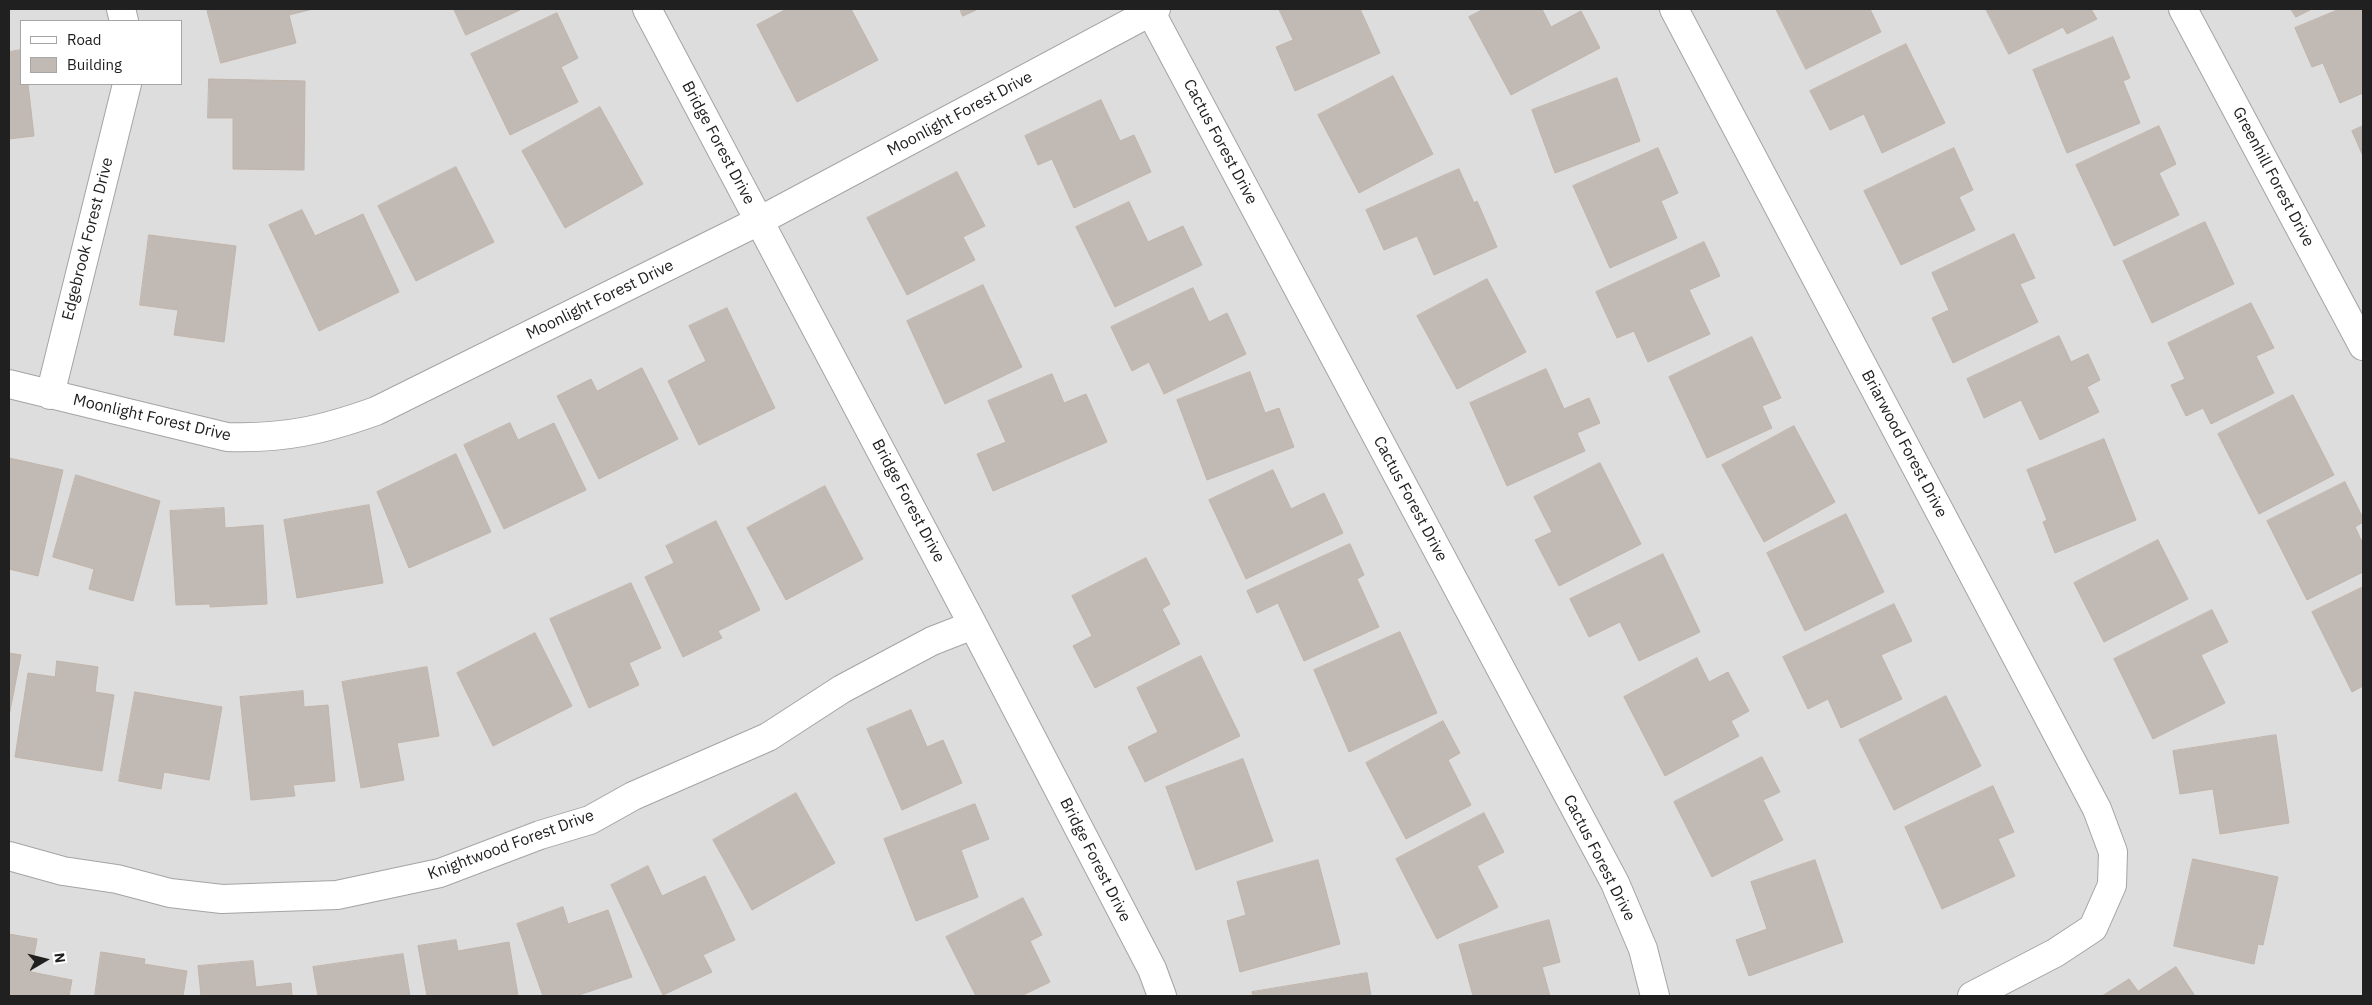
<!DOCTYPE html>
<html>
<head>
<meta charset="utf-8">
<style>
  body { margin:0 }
  #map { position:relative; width:2372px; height:1005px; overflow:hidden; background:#f0ede8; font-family:"IBM Plex Sans",sans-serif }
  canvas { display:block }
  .frame { position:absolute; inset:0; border:10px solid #202020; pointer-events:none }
  .legend { position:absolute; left:20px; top:20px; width:162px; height:65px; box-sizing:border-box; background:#fff; border:1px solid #a6a6a6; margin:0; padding:6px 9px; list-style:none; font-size:15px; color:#202020 }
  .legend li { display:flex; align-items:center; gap:10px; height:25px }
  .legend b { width:25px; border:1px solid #a6a6a6 }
  .north { position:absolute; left:20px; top:935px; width:50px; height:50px; -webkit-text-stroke:4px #fff; paint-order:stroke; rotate:82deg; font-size:14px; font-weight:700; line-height:20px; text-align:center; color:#202020 }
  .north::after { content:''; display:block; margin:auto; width:18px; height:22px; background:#202020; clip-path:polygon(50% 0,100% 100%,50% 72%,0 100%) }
</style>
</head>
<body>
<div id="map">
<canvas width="2372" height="1005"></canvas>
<div class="frame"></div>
<ul class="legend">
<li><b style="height:6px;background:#fff"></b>Road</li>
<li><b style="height:14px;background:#c1b9b4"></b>Building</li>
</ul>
<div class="north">N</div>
</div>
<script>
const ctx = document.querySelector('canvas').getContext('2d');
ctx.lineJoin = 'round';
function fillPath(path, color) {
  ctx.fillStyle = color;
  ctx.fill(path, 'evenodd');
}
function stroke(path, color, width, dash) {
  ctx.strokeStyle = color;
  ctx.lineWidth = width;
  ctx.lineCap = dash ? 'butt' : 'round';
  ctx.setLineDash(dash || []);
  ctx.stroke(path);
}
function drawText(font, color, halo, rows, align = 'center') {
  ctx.font = font + ' "IBM Plex Sans",sans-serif';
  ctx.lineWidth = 4;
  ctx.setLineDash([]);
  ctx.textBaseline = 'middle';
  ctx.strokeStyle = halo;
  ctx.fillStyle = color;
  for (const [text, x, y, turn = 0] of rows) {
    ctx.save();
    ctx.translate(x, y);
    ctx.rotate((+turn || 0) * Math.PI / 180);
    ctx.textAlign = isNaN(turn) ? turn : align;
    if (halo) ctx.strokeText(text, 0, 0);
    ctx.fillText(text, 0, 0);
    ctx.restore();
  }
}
const residential = new Path2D(`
  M9,9H2363V996H9ZM21,21H181V84H21Z`);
const building = new Path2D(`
  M207,9H313L289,15L296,43L221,63Z
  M454,9H522L466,35Z
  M787,9H851L878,60L797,102L757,25Z
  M960,9H978L963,16Z
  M1279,9H1360L1380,53L1295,91L1276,47L1293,40Z
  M1484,9H1542L1551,27L1581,11L1600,48L1511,95L1469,17Z
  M1776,9H1870L1881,32L1806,69Z
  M1986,9H2091L2097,19L2067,34L2063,27L2009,54Z
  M2291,9H2312L2296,17Z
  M2340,9H2363V93L2340,103L2323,63L2312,67L2295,28Z
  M557,13L578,58L561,67L578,102L510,135L471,54Z
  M2113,37L2130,78L2123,81L2140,123L2067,153L2033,70Z
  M1906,44L1945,123L1882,153L1864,114L1830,130L1810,91Z
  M21,50V84H28L34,136L9,139V52Z
  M1393,76L1433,154L1359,193L1318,115Z
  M1617,78L1640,141L1555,173L1532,110Z
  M209,79L305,81L304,170L233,169V118H208Z
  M1101,100L1120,141L1134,135L1151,172L1074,208L1052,159L1038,165L1025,136Z
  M600,107L643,184L565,228L522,151Z
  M2159,126L2176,164L2159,173L2179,215L2114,246L2076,165Z
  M2363,126V156L2352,131Z
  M1658,148L1678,193L1661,201L1677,238L1610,268L1573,186Z
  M1954,148L1973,190L1959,197L1975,230L1901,265L1864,191Z
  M456,167L494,242L416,281L378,206Z
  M1459,169L1474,203L1477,201L1497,247L1434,275L1417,236L1384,250L1366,210Z
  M957,172L985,226L963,237L975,260L907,295L867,218Z
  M1129,202L1148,242L1183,226L1202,265L1115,307L1076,227Z
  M302,210L315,236L363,214L399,292L319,331L269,225Z
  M2205,222L2234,284L2152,323L2123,261Z
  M2014,234L2035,278L2020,284L2038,322L1953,363L1932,318L1949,310L1932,273Z
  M149,235L236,246L224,342L174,335L178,310L140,305Z
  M1704,242L1720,276L1689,290L1710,334L1648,362L1634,331L1617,338L1596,292Z
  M1487,279L1526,352L1457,389L1417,316Z
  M983,285L1022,367L945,404L907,321Z
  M1193,288L1209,322L1227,313L1246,354L1164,394L1149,362L1132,371L1111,327Z
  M2251,303L2274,348L2256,356L2274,393L2211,424L2203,408L2186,416L2171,385L2185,379L2168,343Z
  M727,308L775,408L699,445L668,381L706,361L689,326Z
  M2059,336L2071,362L2088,354L2100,380L2087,387L2099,412L2040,440L2021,400L1984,418L1967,379Z
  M1752,337L1781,398L1762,406L1772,428L1707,458L1669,377Z
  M642,368L678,439L599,479L557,396L591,379L597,391Z
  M1546,369L1564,409L1589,398L1600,423L1577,433L1585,451L1507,486L1470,403Z
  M1250,372L1265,413L1279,408L1294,447L1207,480L1177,400Z
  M1052,374L1064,403L1086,394L1107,442L993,491L977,454L1006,442L988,401Z
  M2293,395L2334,475L2259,514L2218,434Z
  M510,423L518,440L554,423L586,490L504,529L464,445Z
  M1794,426L1835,502L1764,542L1722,465Z
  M2104,439L2136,520L2055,553L2043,522L2047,520L2027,470Z
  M456,454L491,532L409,568L377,492Z
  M9,458L63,470L38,576L9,569Z
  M1600,463L1641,544L1559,586L1535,540L1552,532L1534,497Z
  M1273,470L1291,509L1324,493L1343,533L1246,579L1209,500Z
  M76,475L160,501L133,601L89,589L94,569L53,557Z
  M2345,482L2363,518V522L2355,527L2363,544V572L2307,600L2267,521Z
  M825,486L863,559L786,600L747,528Z
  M369,505L383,583L297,598L284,520Z
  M224,508L225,528L263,525L267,604L210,607V604L176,605L170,511Z
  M1846,514L1884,592L1805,631L1767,553Z
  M716,521L760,610L718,631L722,638L683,657L645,577L674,563L666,546Z
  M2158,540L2188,599L2104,642L2074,583Z
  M1350,544L1364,575L1357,579L1379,627L1304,661L1278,603L1257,613L1247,591Z
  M1663,554L1700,632L1639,661L1620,622L1589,637L1570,599Z
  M1146,558L1170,604L1162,609L1180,644L1095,688L1073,646L1092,636L1072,596Z
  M631,583L661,648L629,663L639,685L589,708L550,619Z
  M2363,587V686L2352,692L2312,612Z
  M1894,604L1912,641L1881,655L1902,699L1841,728L1828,699L1808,709L1783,657Z
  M2212,610L2228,642L2201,655L2225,703L2153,739L2114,659Z
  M1400,632L1437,713L1349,752L1314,670Z
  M535,633L572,706L493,746L457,673Z
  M9,653L21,655L9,716Z
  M1201,656L1240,736L1145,782L1128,747L1158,732L1137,688Z
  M1697,658L1709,682L1728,672L1749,711L1731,721L1739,736L1665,776L1624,697Z
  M57,661L98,667L95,692L114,695L102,771L15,757L28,673L55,677Z
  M427,667L439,736L397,743L404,780L361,788L342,682Z
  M303,691L304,707L328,705L335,781L293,785L295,796L251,800L240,697Z
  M135,692L222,707L209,780L164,772L161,789L119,781Z
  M1946,696L1981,766L1894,810L1859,740Z
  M911,710L927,747L943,740L962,783L902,810L867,729Z
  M1443,721L1460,753L1448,760L1471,805L1406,839L1366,763Z
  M2276,735L2289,823L2220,834L2213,789L2180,794L2173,751Z
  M1762,757L1780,792L1763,800L1783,840L1712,877L1674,802Z
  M1243,759L1273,841L1196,870L1166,787Z
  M1993,786L2014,832L1998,839L2015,876L1942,909L1905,827Z
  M796,793L835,863L752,910L713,840Z
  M975,804L989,839L961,850L978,897L916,921L884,839Z
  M1484,813L1504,852L1477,866L1498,907L1437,939L1396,859Z
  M2193,859L2278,877L2263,945L2258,944L2254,964L2174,946Z
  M1318,860L1340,944L1240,972L1227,921L1246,915L1237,882Z
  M1815,860L1843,942L1749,976L1736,940L1767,929L1751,882Z
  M648,866L662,896L705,876L735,940L703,955L712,972L663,995L611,885Z
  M1023,898L1042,935L1030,941L1050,982L1021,996H976L946,937Z
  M563,907L568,924L608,910L632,977L576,996H543L517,924Z
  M1549,920L1560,962L1542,967L1550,996H1473L1459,945Z
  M9,934L37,939L31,972L72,980L69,996H9Z
  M456,940L458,951L509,942L518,996H427L418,946Z
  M101,952L145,959L144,964L187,971L183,996H95Z
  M403,954L410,996H318L313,967Z
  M253,961L256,987L291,983L292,996H201L198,966Z
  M2176,967L2195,996H2102L2129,979L2138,991Z
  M1367,973L1371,996H1253L1252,992Z`);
const street = new Path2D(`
  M121,9L124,21
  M647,9L973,625L1152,969L1162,996
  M1149,9L1615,883L1643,949L1655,996
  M1674,9L2097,809L2113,852L2112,885L2093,928L2055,953L1972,996
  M2183,9L2363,346
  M9,384L227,437C284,439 323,430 376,411L759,221L1156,9
  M50,395L127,84
  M9,856L63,871L117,879L170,893L222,899L337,895L440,873L540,835L590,820L633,796L768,737L842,689L932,641L973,625`);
const streetNames = [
  ["Moonlight Forest Drive",960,114,-28],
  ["Cactus Forest Drive",1220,142,62],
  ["Bridge Forest Drive",718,143,62],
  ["Greenhill Forest Drive",2273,177,62],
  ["Edgebrook Forest Drive",88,239,-76],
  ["Moonlight Forest Drive",600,300,-26],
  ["Moonlight Forest Drive",152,418,13],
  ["Briarwood Forest Drive",1904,444,62],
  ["Cactus Forest Drive",1410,499,62],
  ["Bridge Forest Drive",908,501,62],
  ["Knightwood Forest Drive",511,845,-20],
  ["Cactus Forest Drive",1599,858,63],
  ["Bridge Forest Drive",1095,860,63]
];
fillPath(residential, '#dedddd');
fillPath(building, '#c1b9b4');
stroke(building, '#c1b5ab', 1);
stroke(street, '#a4a4a4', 30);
stroke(street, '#fff', 28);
drawText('16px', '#202020', '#fff', streetNames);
</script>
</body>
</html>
